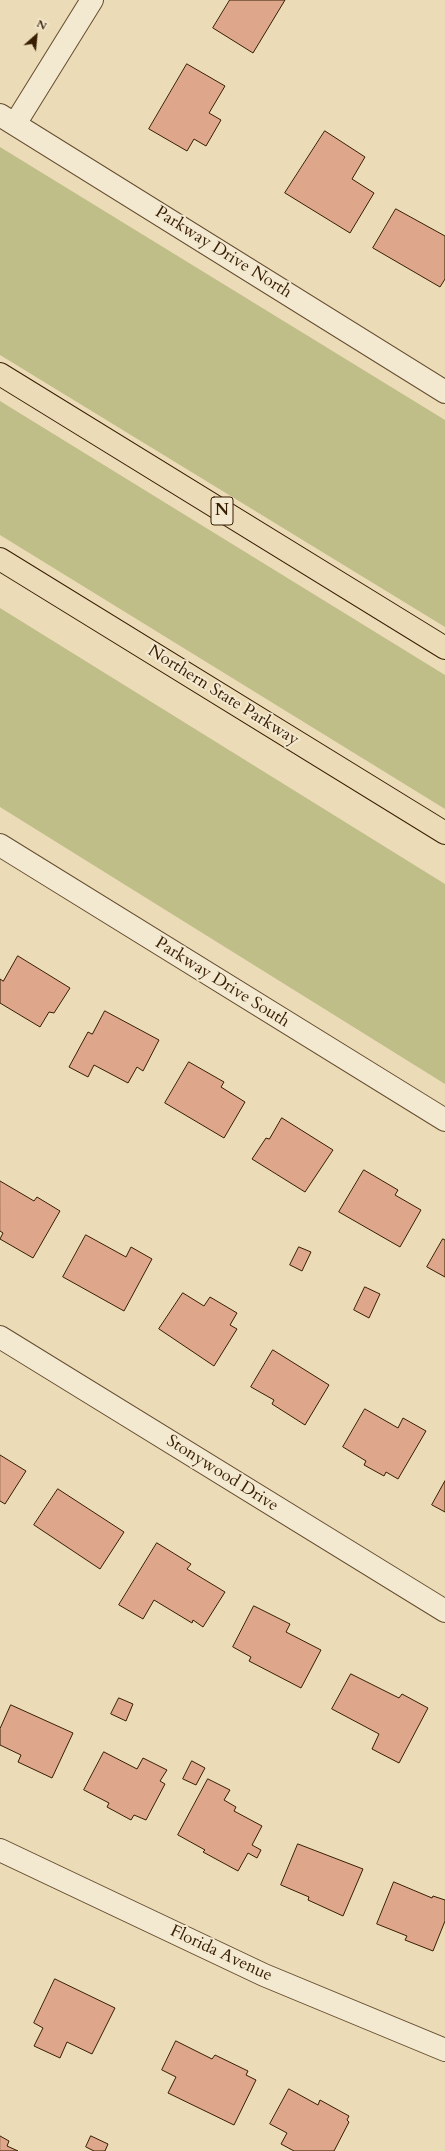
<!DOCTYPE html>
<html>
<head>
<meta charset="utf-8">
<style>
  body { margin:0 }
  #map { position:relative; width:445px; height:2151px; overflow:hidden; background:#ecdbb7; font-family:Cardo,serif }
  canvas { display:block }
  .north { position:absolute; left:16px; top:16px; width:40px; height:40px; -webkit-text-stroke:3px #f3e8d0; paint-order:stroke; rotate:27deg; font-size:11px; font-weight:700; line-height:16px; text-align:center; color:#371e02 }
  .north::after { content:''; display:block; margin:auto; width:14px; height:18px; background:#371e02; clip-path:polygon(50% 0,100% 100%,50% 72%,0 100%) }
</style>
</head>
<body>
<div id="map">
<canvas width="445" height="2151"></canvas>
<div class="north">N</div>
</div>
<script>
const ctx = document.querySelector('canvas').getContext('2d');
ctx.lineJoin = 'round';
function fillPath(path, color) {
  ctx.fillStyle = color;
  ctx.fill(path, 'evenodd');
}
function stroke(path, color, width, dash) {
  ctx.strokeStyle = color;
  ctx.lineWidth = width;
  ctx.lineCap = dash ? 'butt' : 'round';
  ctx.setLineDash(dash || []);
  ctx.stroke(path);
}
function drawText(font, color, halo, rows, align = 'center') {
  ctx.font = font + ' Cardo,serif';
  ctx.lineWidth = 4;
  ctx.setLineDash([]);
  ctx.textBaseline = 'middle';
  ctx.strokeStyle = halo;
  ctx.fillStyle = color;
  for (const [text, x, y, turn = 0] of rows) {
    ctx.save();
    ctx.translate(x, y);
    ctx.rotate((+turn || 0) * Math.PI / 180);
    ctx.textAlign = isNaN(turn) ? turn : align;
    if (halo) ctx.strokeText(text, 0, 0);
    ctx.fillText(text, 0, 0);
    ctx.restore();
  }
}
const green = new Path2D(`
  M0,147L445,420V627L0,355Z
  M0,401L445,675V809L0,535Z
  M0,608L445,884V1084L0,807Z`);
const building = new Path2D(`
  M230,0H285L253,53L213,28Z
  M187,64L225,86L209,113L221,120L206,146L194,139L187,151L149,129Z
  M325,131L365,157L352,179L374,193L350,233L285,193Z
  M396,209L445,236V279L440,287L373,248Z
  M18,956L70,988L54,1013L49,1012L40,1027L0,1003V979L3,981Z
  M105,1011L159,1040L143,1071L137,1067L128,1083L94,1065L88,1077L69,1067L88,1032L92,1034Z
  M189,1062L224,1082L221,1087L245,1102L224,1138L165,1103Z
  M282,1118L333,1150L305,1192L252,1159L266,1138L269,1139Z
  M364,1170L398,1190L395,1195L421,1210L400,1247L339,1212Z
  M0,1181L34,1201L37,1197L60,1211L33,1258L0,1239L3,1233L0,1231Z
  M86,1235L126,1257L131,1247L152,1259L124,1311L63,1277Z
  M443,1239L445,1240V1277L427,1267Z
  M299,1247L311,1252L302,1271L290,1265Z
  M365,1287L380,1294L369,1318L354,1310Z
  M183,1293L204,1306L210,1297L237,1313L230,1325L237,1329L214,1366L159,1329Z
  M273,1350L329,1385L305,1425L272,1404L274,1400L251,1387Z
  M365,1409L398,1428L403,1418L426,1431L398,1479L386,1472L384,1476L364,1465L366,1461L343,1447Z
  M0,1455L26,1471L5,1504L0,1501Z
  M445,1481V1512L432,1505Z
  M58,1489L124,1532L100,1569L34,1525Z
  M157,1543L191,1564L187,1569L225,1592L203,1627L193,1620L192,1623L154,1600L143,1619L119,1605Z
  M254,1606L290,1624L286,1632L321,1650L301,1688L249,1661L251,1657L233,1647Z
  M351,1674L399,1698L402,1694L428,1708L399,1763L372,1749L379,1734L332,1709Z
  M119,1698L133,1704L126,1721L111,1714Z
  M11,1705L73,1733L52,1778L18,1762L21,1755L0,1745V1729Z
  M104,1752L137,1769L143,1758L167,1770L160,1781L165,1784L146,1820L134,1815L131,1820L107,1807L109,1803L84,1790Z
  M192,1761L205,1768L196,1785L183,1779Z
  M208,1779L230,1790L224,1800L236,1807L234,1811L262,1826L252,1845L261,1850L257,1858L248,1853L238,1871L203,1852L205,1850L178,1835Z
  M298,1844L363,1869L343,1916L308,1900L309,1897L281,1885Z
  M394,1882L432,1898L433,1896L445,1900V1921L433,1951L405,1940L407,1936L377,1924Z
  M55,1979L115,2008L92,2054L67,2042L60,2058L34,2046L43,2028L34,2023Z
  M176,2041L212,2059L215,2055L248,2071L246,2075L256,2080L234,2125L168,2093L176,2077L162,2070Z
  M289,2089L318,2105L320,2100L349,2116L347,2120L349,2122L334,2151H294L281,2144L287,2133L270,2124Z
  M0,2136L9,2141L7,2146L18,2151H0Z
  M91,2136L108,2144L105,2151H94L86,2147Z`);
const minor = new Path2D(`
  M0,115L445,392
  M15,124L92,0
  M0,845L445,1120
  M0,1337L445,1611
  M0,1850L264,1975L445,2050`);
const motorway = new Path2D(`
  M0,374L445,648
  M0,559L445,833`);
const shields = [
  [222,511,22]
];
const shieldNames = [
  ["N",222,511]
];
const streetNames = [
  ["Parkway Drive North",223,253,32],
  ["Northern State Parkway",223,696,32],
  ["Parkway Drive South",222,983,32],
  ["Stonywood Drive",222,1474,32],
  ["Florida Avenue",221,1954,25]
];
fillPath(green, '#bfbe89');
fillPath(building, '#dea78c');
stroke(building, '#371e02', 1);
stroke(minor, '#644d2f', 24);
stroke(motorway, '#371e02', 24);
stroke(minor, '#f3e8d0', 22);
stroke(motorway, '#ecdbb7', 22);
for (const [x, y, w] of shields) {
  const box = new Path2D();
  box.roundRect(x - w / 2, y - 14, w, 28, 3);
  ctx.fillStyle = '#f3e8d0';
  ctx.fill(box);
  stroke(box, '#371e02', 1);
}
drawText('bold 16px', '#371e02', null, shieldNames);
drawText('17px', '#371e02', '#f3e8d0', streetNames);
</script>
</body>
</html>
